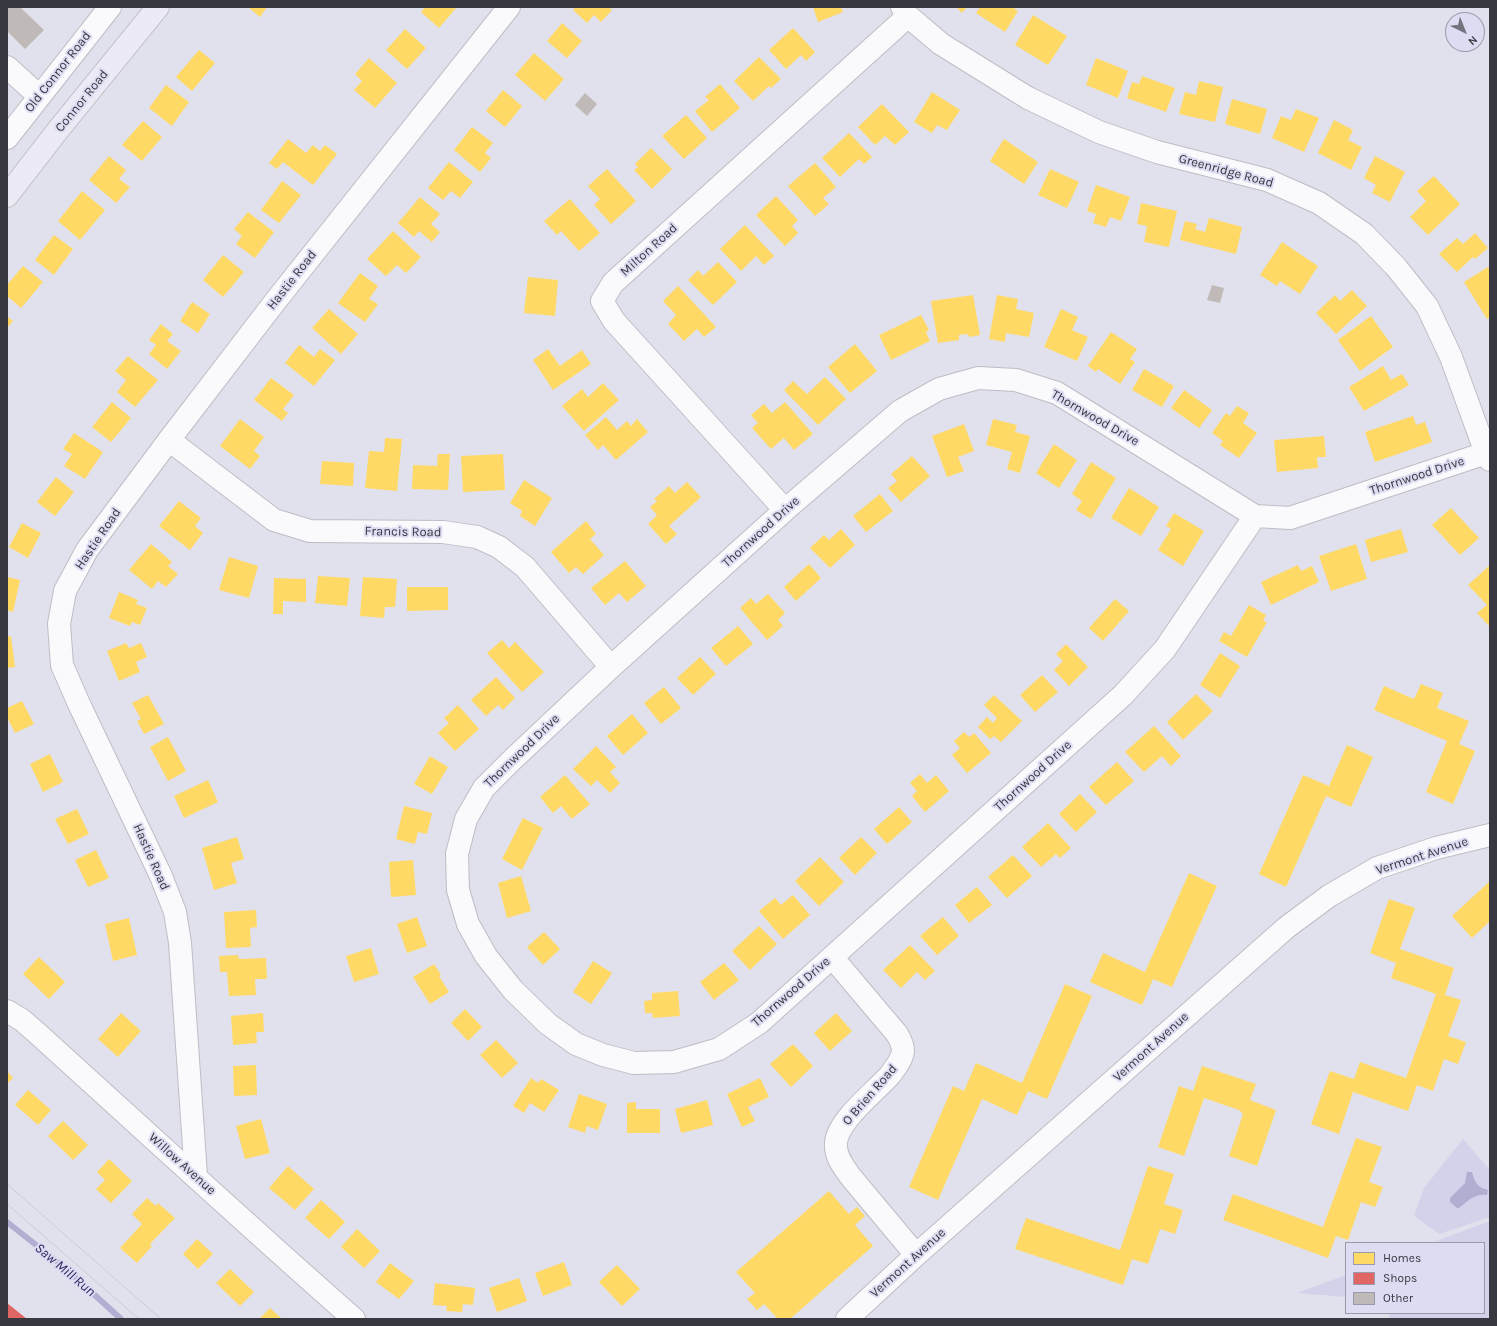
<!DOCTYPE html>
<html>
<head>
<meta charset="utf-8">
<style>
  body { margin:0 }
  #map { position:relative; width:1497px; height:1326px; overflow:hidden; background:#e1e1ed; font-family:Karla,sans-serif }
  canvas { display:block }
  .frame { position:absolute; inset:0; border:8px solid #383841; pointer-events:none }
  .legend { position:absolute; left:1345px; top:1242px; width:140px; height:72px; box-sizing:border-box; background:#dcdcf2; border:1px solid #9a9aab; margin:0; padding:5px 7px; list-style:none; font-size:12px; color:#383841 }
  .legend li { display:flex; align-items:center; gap:8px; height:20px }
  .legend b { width:20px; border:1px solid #9a9aab }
  .north { position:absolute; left:1445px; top:12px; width:40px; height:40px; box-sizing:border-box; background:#dcdcf2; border:1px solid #9a9aab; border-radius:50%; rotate:137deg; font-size:11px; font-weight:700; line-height:16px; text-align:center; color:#383841 }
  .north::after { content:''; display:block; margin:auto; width:14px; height:18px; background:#73737d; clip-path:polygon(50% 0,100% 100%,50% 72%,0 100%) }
</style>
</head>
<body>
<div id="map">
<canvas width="1497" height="1326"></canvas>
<div class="frame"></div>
<ul class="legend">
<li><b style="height:11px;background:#ffd966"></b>Homes</li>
<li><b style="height:11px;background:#e06666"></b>Shops</li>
<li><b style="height:11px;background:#bfbab7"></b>Other</li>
</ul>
<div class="north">N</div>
</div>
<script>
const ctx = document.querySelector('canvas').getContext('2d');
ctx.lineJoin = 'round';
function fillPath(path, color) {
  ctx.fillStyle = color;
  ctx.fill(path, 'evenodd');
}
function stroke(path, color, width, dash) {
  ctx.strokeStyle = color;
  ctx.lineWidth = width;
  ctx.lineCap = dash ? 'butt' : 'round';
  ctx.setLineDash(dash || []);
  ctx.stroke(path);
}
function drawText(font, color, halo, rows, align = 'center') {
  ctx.font = font + ' Karla,sans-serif';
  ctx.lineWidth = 4;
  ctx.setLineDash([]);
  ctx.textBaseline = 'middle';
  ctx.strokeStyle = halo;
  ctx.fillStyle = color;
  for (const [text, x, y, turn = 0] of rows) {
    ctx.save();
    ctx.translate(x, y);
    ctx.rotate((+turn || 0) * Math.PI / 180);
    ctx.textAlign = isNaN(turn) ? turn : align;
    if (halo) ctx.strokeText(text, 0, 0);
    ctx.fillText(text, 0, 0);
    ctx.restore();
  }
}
const green = new Path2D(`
  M1463,1139L1490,1170V1217L1439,1234L1414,1216L1424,1188Z
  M1490,1221V1319H1389V1313H1484V1243H1431Z
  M1346,1275V1297L1297,1293Z`);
const water = new Path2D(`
  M1467,1172H1472C1474,1182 1478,1188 1488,1190L1487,1195C1475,1193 1468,1201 1459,1208H1457L1450,1202V1198L1465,1183Z`);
const homes = new Path2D(`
  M248,7H267L260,17Z
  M425,7H457L439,28L421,12Z
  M576,7H608L612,10L601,22L594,15L587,23L573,10Z
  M813,7H841L843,12L818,22Z
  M956,7H967L962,13Z
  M980,7H1012L1018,11L1005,32L976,13Z
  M1033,15L1067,36L1048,65L1015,45Z
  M562,23L582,41L567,58L547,41Z
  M793,28L815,52L806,61L801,55L786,69L769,50Z
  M405,29L426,48L407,69L386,50Z
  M199,50L215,63L192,91L176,77Z
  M534,53L564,79L545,101L515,75Z
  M759,57L781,79L771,88L769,86L753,101L734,81Z
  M369,58L397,83L375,108L354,90L362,81L355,74Z
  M1096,58L1128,71L1118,98L1086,85Z
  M1142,76L1175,88L1166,112L1127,98L1132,82L1139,84Z
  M1199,81L1223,87L1215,122L1179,114L1185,92L1196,95Z
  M720,84L740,108L712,132L695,111L709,100L705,97Z
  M166,85L189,102L172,126L149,108Z
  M503,90L522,106L505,127L486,111Z
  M932,92L960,110L947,130L937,125L932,133L914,122Z
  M1232,99L1267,109L1260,134L1225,124Z
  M882,104L909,132L895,145L885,136L875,145L858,127Z
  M1296,109L1319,118L1304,152L1272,138L1281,116L1291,120Z
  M686,115L707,138L684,159L662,136Z
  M1334,120L1353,130L1348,140L1362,147L1351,170L1318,153Z
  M143,121L162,137L142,161L122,145Z
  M472,127L493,143L485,153L491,158L480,172L454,150Z
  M849,133L872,157L864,164L859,159L840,177L822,158Z
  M288,139L306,153L313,145L320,151L325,145L337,154L313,185L283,162L277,169L269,163Z
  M1004,139L1038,162L1024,184L990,161Z
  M651,148L672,169L652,189L634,170L638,167L635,164Z
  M109,156L126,170L119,179L130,187L116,203L89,180Z
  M1375,156L1405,172L1390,202L1372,193L1376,185L1364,178Z
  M449,162L473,182L460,198L451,191L443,200L428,188Z
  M815,163L836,187L823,198L829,204L815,216L788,186Z
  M607,169L636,201L611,224L594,205L600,199L588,186Z
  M1050,169L1079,182L1067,208L1038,195Z
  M1434,176L1460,204L1428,235L1410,217L1426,201L1417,191Z
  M282,181L301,195L279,223L261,210Z
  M1096,185L1130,197L1121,221L1110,217L1106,227L1093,223L1096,214L1087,211Z
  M82,191L105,210L80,240L58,221Z
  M776,196L798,220L792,226L798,233L785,246L756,215Z
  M420,197L440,214L431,224L440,232L432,242L419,231L414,237L398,223Z
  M570,199L600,233L579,251L561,231L557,235L544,221Z
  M1141,203L1177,211L1169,247L1144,242L1147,226L1137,224Z
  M248,212L274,232L255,258L236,244L242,236L234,229Z
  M1209,218L1242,227L1236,254L1180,240L1185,221L1197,224L1195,229L1205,232Z
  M745,225L774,256L764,265L756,256L741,271L720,249Z
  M393,231L421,257L406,273L397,265L386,276L367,259Z
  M1475,233L1488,248L1475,259L1473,257L1457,272L1439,254L1457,238L1463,244Z
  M54,235L73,249L54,275L35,260Z
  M1282,242L1318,266L1300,294L1280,281L1277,286L1260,275Z
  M223,255L244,272L223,297L203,280Z
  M718,262L737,282L713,305L688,280L698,270L703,276Z
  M23,266L43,282L21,308L7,296V285Z
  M1488,267L1490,270V317L1487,319L1464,282Z
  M360,273L378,286L369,299L378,304L365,322L338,303Z
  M528,277L558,280L555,316L524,313Z
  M678,286L716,327L704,337L697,329L684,341L668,324L676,315L663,301Z
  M1352,290L1367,306L1336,334L1316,313L1335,295L1340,301Z
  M973,295L980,335L970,337L967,334L959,335V340L938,343L931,301Z
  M997,295L1018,299L1016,309L1034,313L1029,337L1006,333L1005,342L989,339Z
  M192,302L210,314L198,333L180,321Z
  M329,309L358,334L341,354L312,328Z
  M1061,309L1078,317L1072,330L1088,337L1077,361L1044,347Z
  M921,315L929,330L926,332L930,341L891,360L879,335Z
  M7,316L13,321L7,328Z
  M1371,316L1393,347L1360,371L1338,340Z
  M161,324L173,334L167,341L181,351L167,369L149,354L156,345L149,340Z
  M1111,332L1137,349L1130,359L1135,362L1120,384L1098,369L1096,372L1088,366Z
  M855,344L877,371L850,393L828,367Z
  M299,345L314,357L320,349L335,360L314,386L285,363Z
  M548,349L560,366L582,350L591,364L553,390L533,360Z
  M128,356L158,380L135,407L117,392L126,380L115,371Z
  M1383,366L1391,380L1402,374L1409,385L1364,411L1349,387Z
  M1144,369L1174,386L1162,407L1132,390Z
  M825,377L846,399L818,425L784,390L793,381L807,394Z
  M271,378L294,395L283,409L288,413L282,421L254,400Z
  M603,383L619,400L584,431L562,406L582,389L588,397Z
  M1184,390L1212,410L1199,428L1171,408Z
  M112,402L131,418L111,442L92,427Z
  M785,402L813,434L794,450L784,438L771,449L752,428L758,423L751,415L764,404L772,413Z
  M1237,406L1249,413L1243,423L1257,433L1239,458L1220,445L1223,441L1212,433L1226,413L1230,416Z
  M1413,416L1416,425L1425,422L1432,442L1375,462L1365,432Z
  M606,417L617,430L627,421L631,426L637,419L648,432L616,460L603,445L598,450L585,435Z
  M240,419L264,437L254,451L260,456L250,469L220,446Z
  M993,419L1017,425L1015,432L1030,436L1020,473L1007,469L1012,452L986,445Z
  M964,424L974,451L958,457L964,471L947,477L932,436Z
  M74,433L103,452L85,479L64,466L72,454L63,449Z
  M1324,436L1326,457H1317L1318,468L1277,472L1274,440Z
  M385,438L402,439L397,491L365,488L369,451L384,452Z
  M1054,444L1077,460L1059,488L1036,473Z
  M438,454H450L448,490L412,489L413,465L437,466Z
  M503,454L505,490L463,492L461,456Z
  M912,456L930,476L901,502L888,488L897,481L891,474Z
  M322,461L354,463L353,486L320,484Z
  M1091,462L1116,478L1091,519L1076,510L1082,501L1072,494Z
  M56,477L74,492L55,516L37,502Z
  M524,480L552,498L535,526L520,516L522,511L510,503Z
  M687,482L701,497L669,526L677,534L666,544L648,524L657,515L650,507L657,501L654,499L669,486L675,493Z
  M1129,488L1159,507L1141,536L1111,518Z
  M880,494L893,511L866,532L853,516Z
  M179,501L201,518L195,526L203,533L190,550L159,526Z
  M1451,508L1479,538L1460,555L1432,525Z
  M1174,513L1204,531L1183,566L1158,550L1171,529L1166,526Z
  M586,521L596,534L590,539L604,555L583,574L576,567L569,573L551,552Z
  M22,523L41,533L28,558L9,547Z
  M841,529L855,545L830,568L810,548L824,535L829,540Z
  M1401,529L1408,552L1371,562L1365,540Z
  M151,544L172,562L168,566L178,574L166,587L158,581L152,589L129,570Z
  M1356,544L1367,579L1331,591L1319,556Z
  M229,557L258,566L249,598L219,590Z
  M625,561L646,586L627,602L619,593L605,605L591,588Z
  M809,564L821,578L796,601L784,587Z
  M1298,565L1301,571L1312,566L1319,582L1271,605L1261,582Z
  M1490,565V627L1477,613L1487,605L1468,585Z
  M318,576L350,578L347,606L315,603Z
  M7,577L20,580L13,612L7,610Z
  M363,577L397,579L395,607H385L384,618L360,616Z
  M274,578L306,579V602L283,601V614H273Z
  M407,587H448V610L407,611Z
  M119,592L138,600L136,604L147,608L140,625L132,622L130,626L109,618Z
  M768,594L785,613L778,620L783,626L767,640L740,608L751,598L756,604Z
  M1115,599L1129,611L1103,641L1089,628Z
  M1249,605L1266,615L1263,621L1267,622L1247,657L1219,641L1224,632L1231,636Z
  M738,626L753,644L726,666L711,648Z
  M11,636L15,667L7,668V637Z
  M502,640L509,648L515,642L544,672L522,692L487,653Z
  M126,643L129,648L141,643L147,657L136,662L140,672L119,681L107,651Z
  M1066,644L1088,667L1069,686L1054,670L1063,661L1056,654Z
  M1220,653L1240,666L1220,698L1200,685Z
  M700,657L716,674L693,695L677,678Z
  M1042,675L1058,692L1035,712L1020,695Z
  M496,677L515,698L503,710L498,705L486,716L471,700Z
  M1421,684L1443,693L1437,708L1469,721L1459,744L1475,751L1453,804L1426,792L1447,741L1374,710L1384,686L1414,699Z
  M664,687L681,708L661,724L644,703Z
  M1196,694L1213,711L1183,740L1167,722Z
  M148,695L164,724L144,734L137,721L141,719L132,703Z
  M994,695L1022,721L1001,742L994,736L990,739L978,727L987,717L993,723L997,718L984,705Z
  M22,701L34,724L15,733L7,717V708Z
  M458,705L479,729L455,751L438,733L449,723L444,718Z
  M632,714L648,733L623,755L607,736Z
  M1154,726L1181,756L1171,766L1162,756L1144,772L1125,752Z
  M964,732L969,737L974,733L991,753L967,773L952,755L960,748L954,741Z
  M168,737L186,771L168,781L150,747Z
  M1347,745L1373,757L1351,807L1326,796L1286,887L1259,874L1303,775L1329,786Z
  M596,746L616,767L610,772L620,783L610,793L597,780L591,786L573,769Z
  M50,754L63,782L43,792L30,764Z
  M430,756L448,767L432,794L414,784Z
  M1117,762L1134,781L1106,805L1089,787Z
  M920,774L927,783L936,775L949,791L925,812L912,796L917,791L910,783Z
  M565,775L590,804L572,819L561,806L553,813L540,797Z
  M208,780L218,802L184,818L174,796Z
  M1080,794L1097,812L1076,832L1059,814Z
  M404,806L432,813L427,834L418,832L415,844L396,839Z
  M899,807L912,822L887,844L874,829Z
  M77,809L89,834L68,844L55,819Z
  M523,818L543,828L522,870L502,859Z
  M1048,823L1071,848L1060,858L1056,854L1041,867L1022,847Z
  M237,837L244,859L231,863L237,883L214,890L202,848Z
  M861,837L877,853L855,875L839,858Z
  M96,850L109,878L88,887L75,860Z
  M1013,855L1032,876L1007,898L988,877Z
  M820,857L844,882L819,906L795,881Z
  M413,860L416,895L391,897L389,862Z
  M1189,873L1217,886L1172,987L1153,979L1142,1005L1090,982L1103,953L1145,972Z
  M521,876L531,911L507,918L498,883Z
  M1490,881V921L1472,938L1452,916Z
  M977,887L992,905L969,923L955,905Z
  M793,895L810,915L783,939L759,911L775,898L781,905Z
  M1389,899L1415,908L1400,949L1454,968L1445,995L1461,1000L1448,1036L1466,1042L1458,1064L1444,1059L1433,1091L1417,1085L1408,1111L1353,1092L1339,1134L1311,1124L1330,1071L1354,1079L1360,1062L1406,1078L1436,994L1391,978L1396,963L1370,953Z
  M256,910L257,927L250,928L251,947L226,948L224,912Z
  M417,917L427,946L407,953L397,924Z
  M943,917L959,936L937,955L920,936Z
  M129,918L137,955L113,961L105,924Z
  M759,926L777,944L750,970L732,951Z
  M544,932L560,949L543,965L527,947Z
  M910,945L935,971L925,980L917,972L901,988L883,970Z
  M371,948L379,974L354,982L346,956Z
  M238,955L239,959L266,958L267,979H255L256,995L229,996L227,972H220L219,956Z
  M39,957L65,982L49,999L23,974Z
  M593,961L612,973L591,1004L573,992Z
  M724,963L739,980L714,1000L700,982Z
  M434,964L441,975L439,976L449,992L430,1004L413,977Z
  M1065,984L1092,996L1047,1099L1028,1091L1017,1115L982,1099L938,1200L909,1187L953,1086L964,1091L976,1063L1022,1083Z
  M678,991L680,1016L653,1018L652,1013H645L644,1001L652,1000V993Z
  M465,1009L482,1027L468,1041L451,1023Z
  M121,1013L141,1031L118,1057L98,1039Z
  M263,1013L264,1032H256L257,1043L233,1045L231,1016Z
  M836,1013L852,1031L830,1051L814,1033Z
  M496,1040L518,1063L502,1078L480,1055Z
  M793,1044L813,1066L791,1087L770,1064Z
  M256,1065L257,1095L234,1096L233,1066Z
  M1202,1066L1256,1084L1250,1100L1276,1110L1257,1166L1229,1156L1243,1114L1239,1110L1204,1098L1184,1156L1158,1147L1179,1086L1193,1091Z
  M7,1071L13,1078L7,1084Z
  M531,1078L538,1083L541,1079L559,1090L544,1112L530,1103L524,1113L513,1106Z
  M760,1078L769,1097L748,1107L755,1121L742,1127L727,1094Z
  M28,1090L51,1110L38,1125L15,1105Z
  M579,1094L607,1104L598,1130L587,1126L585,1133L568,1127Z
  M707,1100L713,1125L681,1133L675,1109Z
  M636,1102V1109H660V1133H627V1103Z
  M261,1119L270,1153L245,1159L236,1126Z
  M63,1121L88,1145L73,1160L48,1136Z
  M1356,1138L1382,1147L1369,1182L1383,1187L1375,1207L1361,1202L1348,1240L1336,1236L1328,1258L1223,1220L1233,1194L1323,1227Z
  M109,1159L132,1181L111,1203L96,1189L105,1180L97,1172Z
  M288,1166L314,1189L295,1210L269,1188Z
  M1148,1166L1174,1174L1164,1204L1183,1210L1175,1234L1160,1229L1148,1264L1132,1259L1123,1285L1015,1249L1026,1218L1120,1250Z
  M829,1191L849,1214L857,1207L865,1216L855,1225L873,1246L790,1319H778L764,1304L757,1310L747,1299L755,1293L736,1272Z
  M147,1198L156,1206L158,1203L175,1218L150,1244L152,1246L137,1263L120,1248L142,1224L132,1214Z
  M321,1200L345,1222L329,1239L305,1218Z
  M357,1229L380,1251L364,1268L341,1247Z
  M197,1239L213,1254L198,1269L183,1254Z
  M564,1262L572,1285L543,1296L535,1273Z
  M390,1263L414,1281L399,1299L376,1282Z
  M617,1265L640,1289L622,1306L599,1282Z
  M230,1269L254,1292L240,1306L216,1283Z
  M519,1278L527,1301L497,1312L489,1288Z
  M435,1283L475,1288L473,1305L463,1304L462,1312L446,1311L447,1306L433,1305Z
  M270,1308L282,1319H259Z`);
const shops = new Path2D(`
  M7,1303L27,1319H7Z`);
const stream = new Path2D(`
  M7,1222L64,1267L121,1319`);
const building = new Path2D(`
  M7,7H20L44,30L25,49L7,31Z
  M585,93L597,104L587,116L575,105Z
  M1212,285L1224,288L1220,303L1207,300Z`);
const street = new Path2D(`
  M902,7L908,16L941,44L1028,98L1099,132L1157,152L1267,180L1319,203L1364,234L1396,267L1427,306L1451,357L1486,453L1490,460
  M7,67L39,96
  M7,138L110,7
  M169,440L274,520L310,531L443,532L477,537L499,547L525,567L611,667
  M785,510L614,321L602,301L613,283L908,16
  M1255,516L1057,393L1016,380L978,378L939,389L900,411L785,510L611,667L512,760L484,788L466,819L457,854L458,890L468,924L486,956L513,990L548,1024L576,1044L603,1055L634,1063L674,1062L719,1049L759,1023L1123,695L1165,649L1255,516L1290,518L1486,453
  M832,957L897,1034C900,1039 903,1045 903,1051C902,1060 895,1068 890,1075C875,1092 834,1123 836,1146C836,1158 844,1167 850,1176L916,1255
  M7,1011L22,1020L38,1034C143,1129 247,1225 354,1319
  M196,1176L180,943L175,912L161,876L79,704L62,665L59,624L65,591L87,550L169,440L274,303L509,7
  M847,1319L916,1255L1287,927L1329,896L1377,868L1436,848L1490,835`);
const primary = new Path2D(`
  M7,196L58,130L158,7`);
const tram = new Path2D(`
  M7,1184L161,1319
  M7,1204L139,1319`);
const streetNames = [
  ["Old Connor Road",58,72,-52],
  ["Connor Road",82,101,-51],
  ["Greenridge Road",1226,171,15],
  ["Milton Road",649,250,-42],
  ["Hastie Road",292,280,-52],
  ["Thornwood Drive",1095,418,30],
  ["Thornwood Drive",1417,476,-18],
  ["Francis Road",403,532,1],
  ["Thornwood Drive",761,532,-42],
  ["Hastie Road",98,539,-56],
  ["Thornwood Drive",522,751,-44],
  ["Thornwood Drive",1033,776,-42],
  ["Vermont Avenue",1422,856,-18],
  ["Hastie Road",151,857,66],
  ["Thornwood Drive",791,992,-41],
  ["Vermont Avenue",1151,1047,-42],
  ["O Brien Road",870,1095,-49],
  ["Willow Avenue",182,1164,42],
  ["Vermont Avenue",908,1263,-42]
];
const waterNames = [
  ["Saw Mill Run",65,1270,40]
];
fillPath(green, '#d2d2eb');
fillPath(water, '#b0afd2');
fillPath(homes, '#ffd966');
fillPath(shops, '#e06666');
stroke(stream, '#b0afd2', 6);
fillPath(building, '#bfbab7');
stroke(street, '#bdbdc6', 24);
stroke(primary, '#bebec4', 24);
stroke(street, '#fafafc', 22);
stroke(primary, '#ecebf5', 22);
stroke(tram, '#ccccce', 1);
drawText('13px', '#383841', '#dcdcf2', streetNames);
drawText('italic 14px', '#302960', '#dcdcf2', waterNames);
</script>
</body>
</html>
